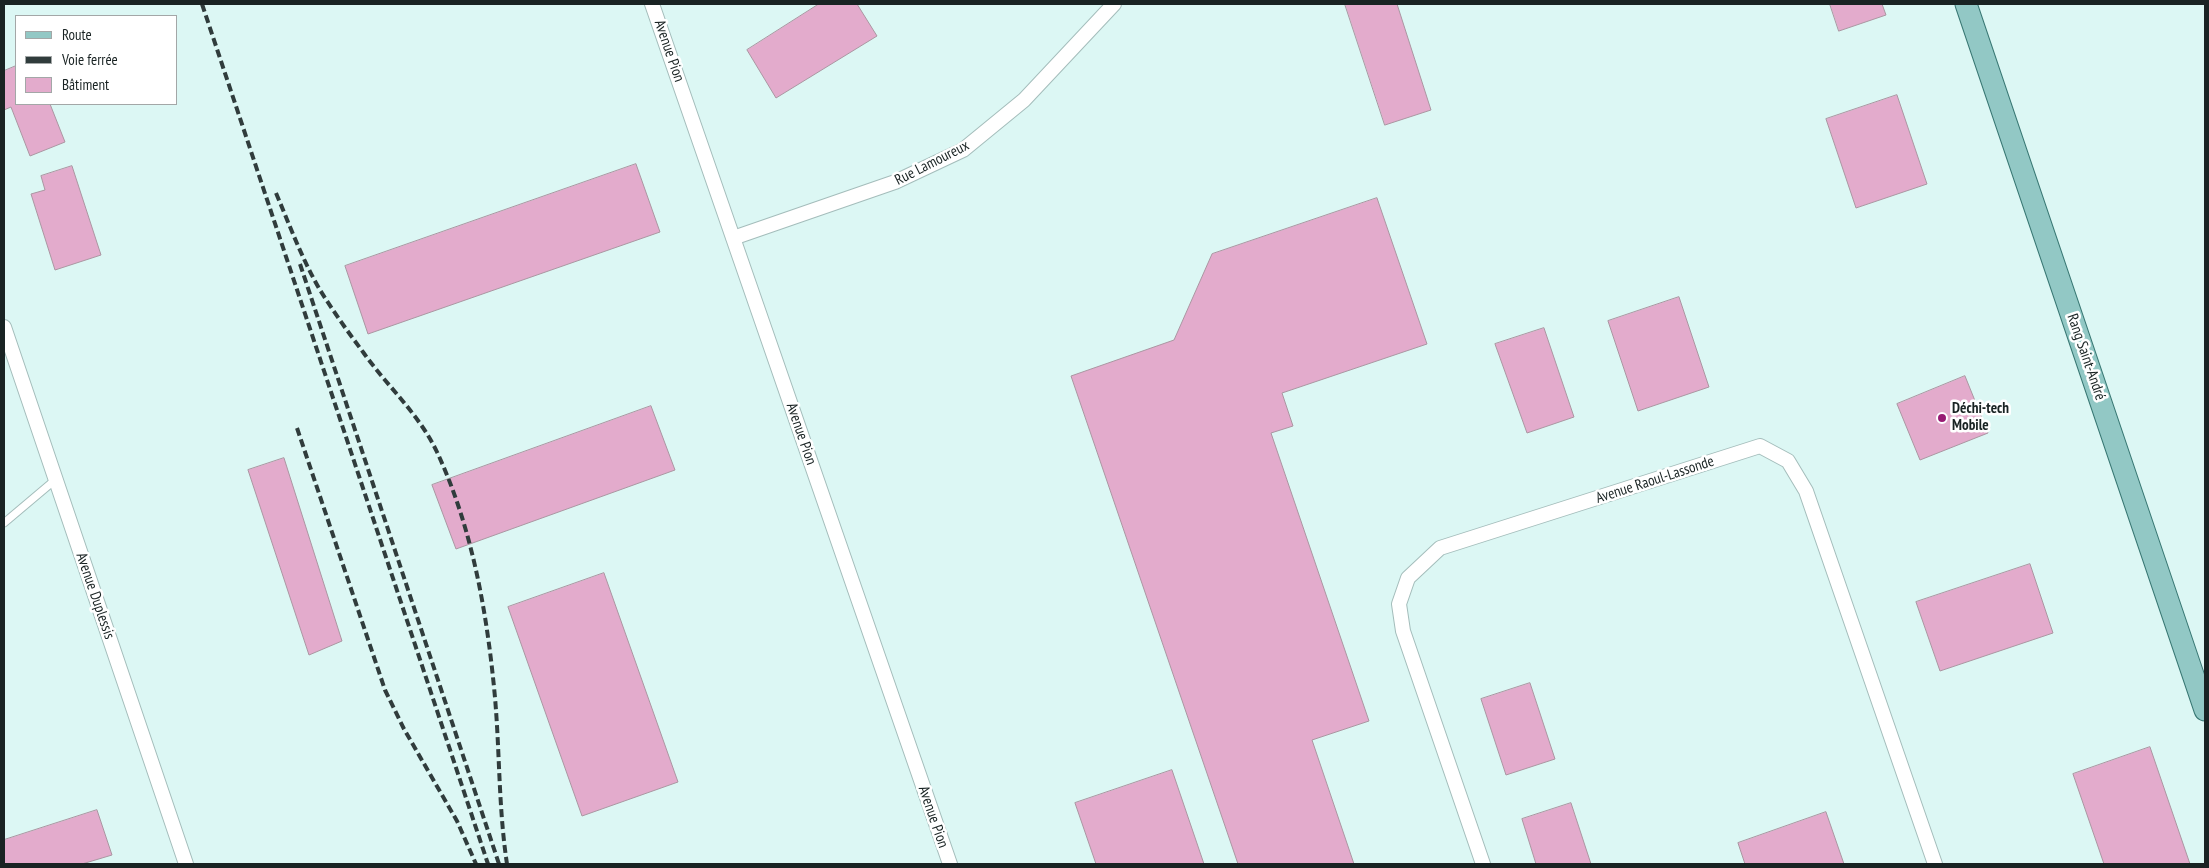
<!DOCTYPE html>
<html>
<head>
<meta charset="utf-8">
<style>
  body { margin:0 }
  #map { position:relative; width:2209px; height:868px; overflow:hidden; background:#dcf7f4; font-family:"PT Sans Narrow",sans-serif }
  canvas { display:block }
  .frame { position:absolute; inset:0; border:5px solid #192323; pointer-events:none }
  .legend { position:absolute; left:15px; top:15px; width:162px; height:90px; box-sizing:border-box; background:#fff; border:1px solid #a3a7a7; margin:0; padding:6px 9px; list-style:none; font-size:15px; color:#192323 }
  .legend li { display:flex; align-items:center; gap:10px; height:25px }
  .legend b { width:25px; border:1px solid #a3a7a7 }
</style>
</head>
<body>
<div id="map">
<canvas width="2209" height="868"></canvas>
<div class="frame"></div>
<ul class="legend">
<li><b style="height:6px;background:#92c8c5"></b>Route</li>
<li><b style="height:6px;background:#303c3c"></b>Voie ferrée</li>
<li><b style="height:14px;background:#e3abcc"></b>Bâtiment</li>
</ul>
</div>
<script>
const ctx = document.querySelector('canvas').getContext('2d');
ctx.lineJoin = 'round';
function fillPath(path, color) {
  ctx.fillStyle = color;
  ctx.fill(path, 'evenodd');
}
function stroke(path, color, width, dash) {
  ctx.strokeStyle = color;
  ctx.lineWidth = width;
  ctx.lineCap = dash ? 'butt' : 'round';
  ctx.setLineDash(dash || []);
  ctx.stroke(path);
}
function drawText(font, color, halo, rows, align = 'center') {
  ctx.font = font + ' "PT Sans Narrow",sans-serif';
  ctx.lineWidth = 5;
  ctx.setLineDash([]);
  ctx.textBaseline = 'middle';
  ctx.strokeStyle = halo;
  ctx.fillStyle = color;
  for (const [text, x, y, turn = 0] of rows) {
    ctx.save();
    ctx.translate(x, y);
    ctx.rotate((+turn || 0) * Math.PI / 180);
    ctx.textAlign = isNaN(turn) ? turn : align;
    if (halo) ctx.strokeText(text, 0, 0);
    ctx.fillText(text, 0, 0);
    ctx.restore();
  }
}
const building = new Path2D(`
  M819,4H857L877,36L776,98L747,50Z
  M1345,4H1397L1431,110L1385,125Z
  M1830,4H1882L1886,15L1839,31Z
  M16,66V104H50L65,142L30,156L11,107L4,110V71Z
  M1897,95L1927,184L1856,208L1826,119Z
  M636,164L660,232L368,334L345,266Z
  M72,166L101,255L55,270L31,194L45,190L41,176Z
  M1377,198L1427,344L1282,393L1293,426L1271,433L1369,721L1312,740L1354,864H1238L1071,376L1174,340L1212,254Z
  M1679,297L1709,387L1638,411L1608,321Z
  M1544,328L1574,417L1527,433L1495,344Z
  M1965,376L1988,433L1920,460L1897,404Z
  M651,406L675,470L456,549L432,485Z
  M284,458L342,641L309,655L248,470Z
  M2030,564L2053,633L1940,671L1916,602Z
  M604,573L678,782L582,816L508,607Z
  M1530,683L1555,759L1506,775L1481,699Z
  M2150,747L2190,864H2104L2073,774Z
  M1172,770L1204,864H1096L1075,803Z
  M1571,803L1591,864H1536L1522,819Z
  M97,810L112,855L82,864H4V840Z
  M1826,812L1844,864H1745L1738,843Z`);
const service = new Path2D(`
  M4,523L55,480`);
const minor = new Path2D(`
  M652,4L950,864
  M733,238L895,182L963,150L1024,100L1114,4
  M4,327L186,864
  M1483,864L1403,631L1399,604L1408,578L1440,548L1760,446L1788,461L1806,491L1935,864`);
const primary = new Path2D(`
  M1966,4L2205,710`);
const rail = new Path2D(`
  M202,4L488,864
  M276,193C290,226 302,259 320,290C333,311 348,332 363,352C387,386 419,414 437,452C471,525 486,607 494,687C500,746 498,805 507,864
  M300,264L499,864
  M297,428L385,690L404,729L457,821L476,864`);
const markers = [
  [1942,418,5,"#971a73"]
];
const streetNames = [
  ["Avenue Pion",669,51,71],
  ["Rue Lamoureux",932,163,-27],
  ["Rang Saint-André",2086,357,71],
  ["Avenue Pion",801,434,71],
  ["Avenue Raoul-Lassonde",1655,480,-18],
  ["Avenue Duplessis",95,596,71],
  ["Avenue Pion",933,817,71]
];
const poiNames = [
  ["Déchi-tech",1952,409],
  ["Mobile",1952,426]
];
fillPath(building, '#e3abcc');
stroke(building, '#aa96a1', 1);
stroke(service, '#a4bdbb', 9);
stroke(minor, '#a4bdbb', 16);
stroke(primary, '#387773', 23);
stroke(service, '#fff', 7);
stroke(minor, '#fff', 14);
stroke(primary, '#92c8c5', 21);
stroke(rail, '#303c3c', 4, [8, 4]);
for (const [x, y, r, color] of markers) {
  const dot = new Path2D();
  dot.arc(x, y, r, 0, 2 * Math.PI);
  ctx.fillStyle = color;
  ctx.fill(dot);
  stroke(dot, '#fff', 2);
}
drawText('15px', '#192323', '#fff', streetNames);
drawText('bold 15px', '#192323', '#fff', poiNames, 'left');
</script>
</body>
</html>
